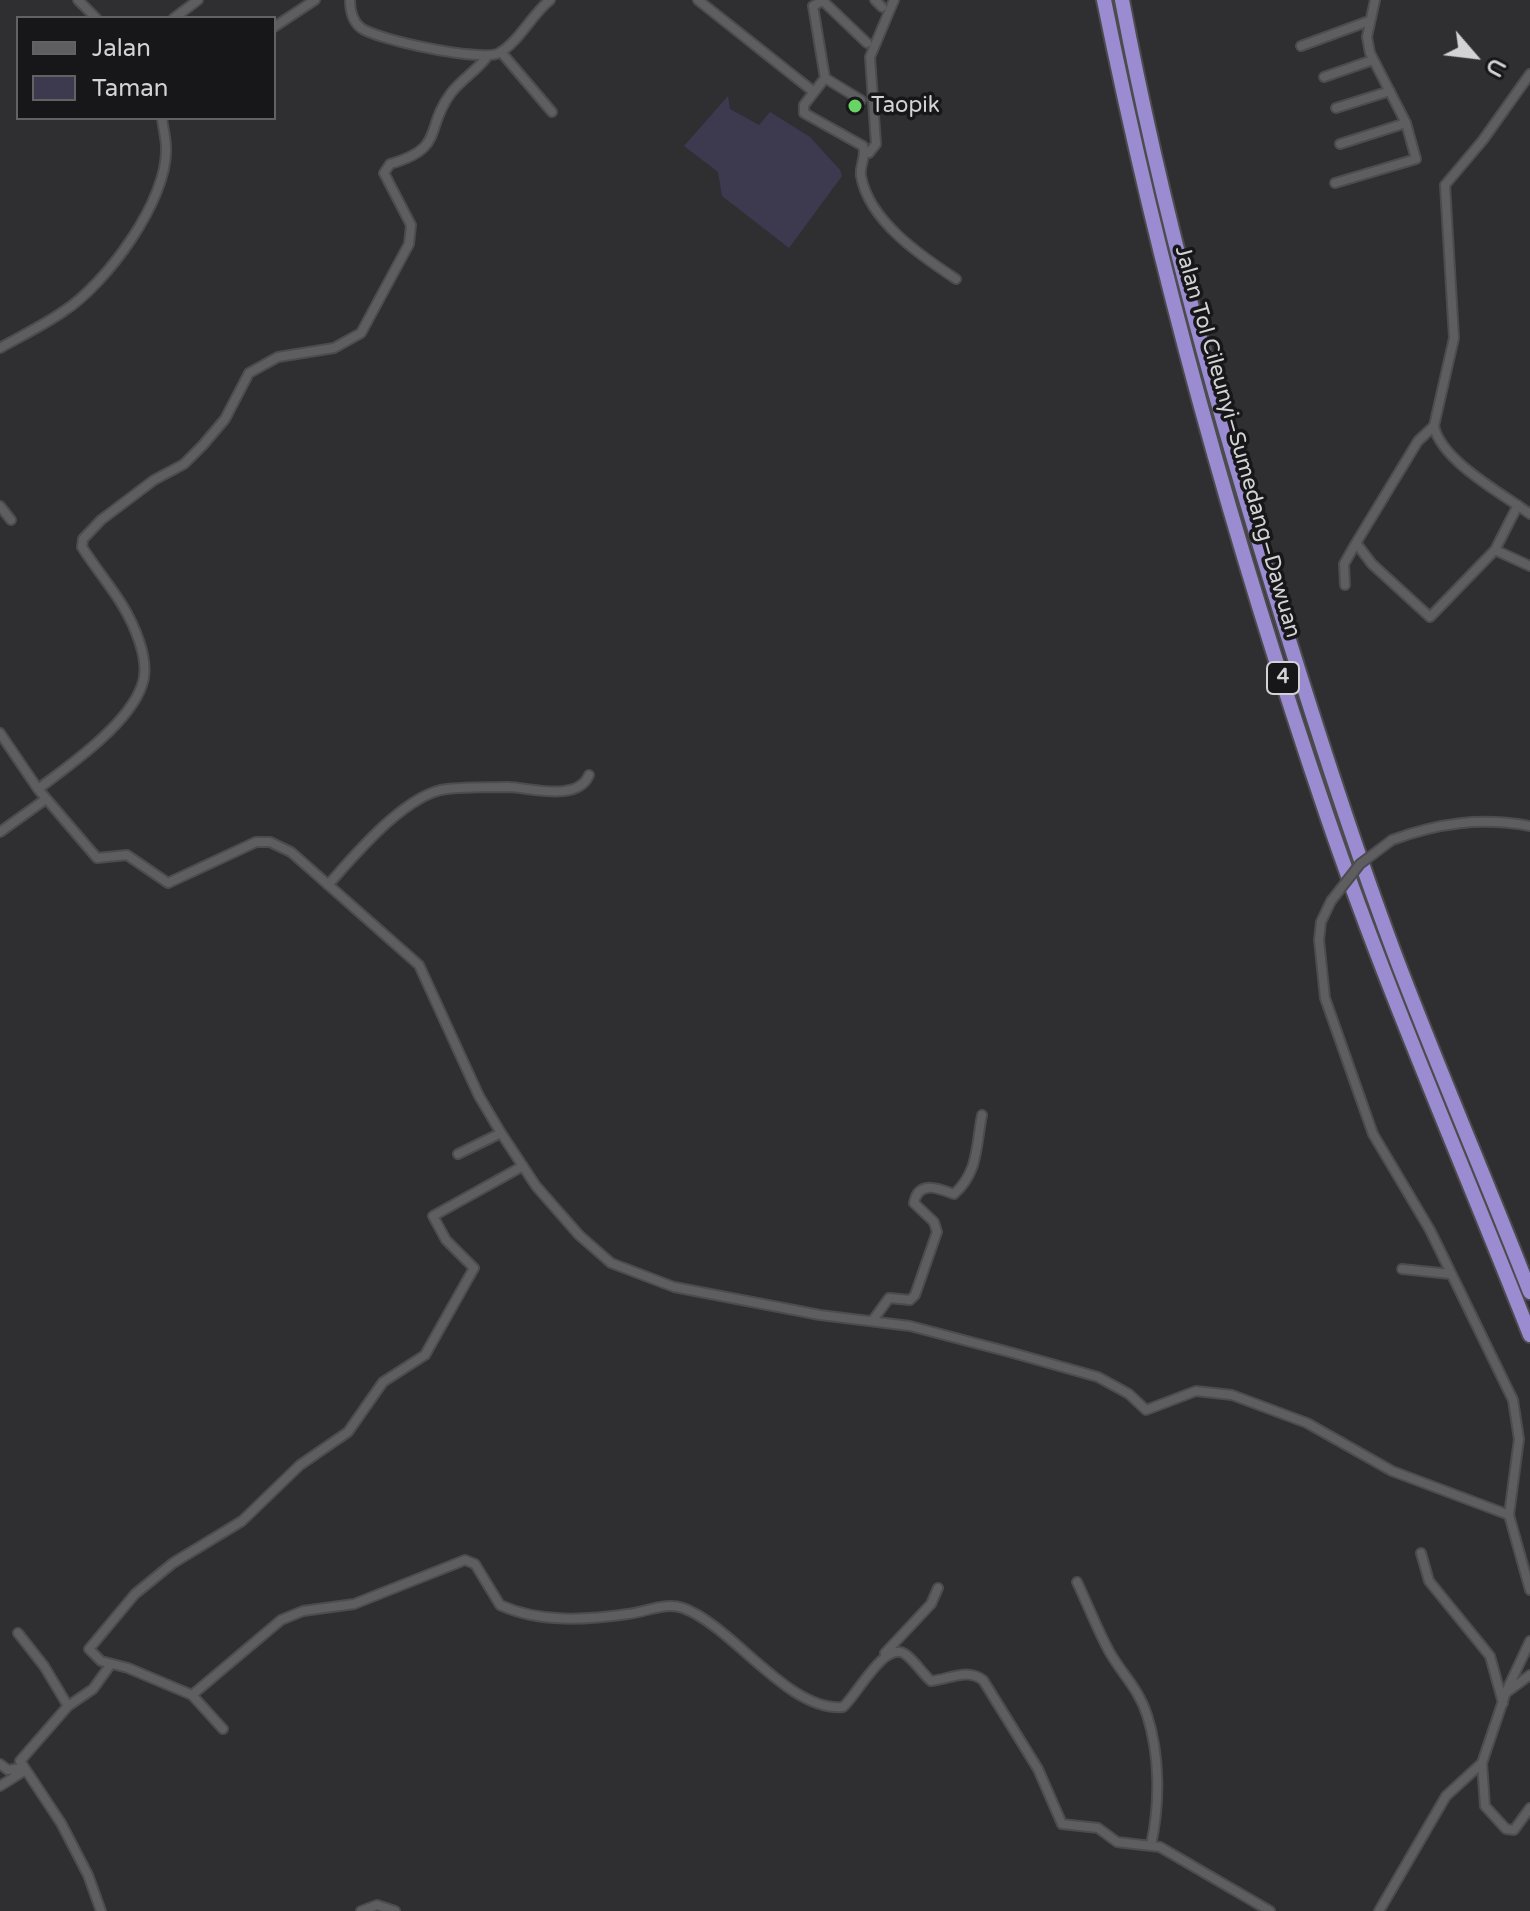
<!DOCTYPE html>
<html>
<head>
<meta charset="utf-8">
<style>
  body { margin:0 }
  #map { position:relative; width:1530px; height:1911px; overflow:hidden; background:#2f2f32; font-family:"Varela Round",sans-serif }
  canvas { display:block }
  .legend { position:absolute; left:16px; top:16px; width:260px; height:104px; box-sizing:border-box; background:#171719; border:2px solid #626264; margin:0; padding:10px 14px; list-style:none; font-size:24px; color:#d3d3d5 }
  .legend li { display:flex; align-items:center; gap:16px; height:40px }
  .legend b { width:40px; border:2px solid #626264 }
  .north { position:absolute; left:1434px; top:16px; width:80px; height:80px; -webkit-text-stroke:6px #171719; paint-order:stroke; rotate:118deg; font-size:22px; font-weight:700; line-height:32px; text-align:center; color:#d3d3d5 }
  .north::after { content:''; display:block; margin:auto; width:28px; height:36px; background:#d3d3d5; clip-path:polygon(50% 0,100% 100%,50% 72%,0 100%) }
</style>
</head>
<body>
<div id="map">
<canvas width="1530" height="1911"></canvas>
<ul class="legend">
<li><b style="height:10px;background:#5e5d60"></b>Jalan</li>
<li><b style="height:22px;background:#3d394f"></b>Taman</li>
</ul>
<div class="north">U</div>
</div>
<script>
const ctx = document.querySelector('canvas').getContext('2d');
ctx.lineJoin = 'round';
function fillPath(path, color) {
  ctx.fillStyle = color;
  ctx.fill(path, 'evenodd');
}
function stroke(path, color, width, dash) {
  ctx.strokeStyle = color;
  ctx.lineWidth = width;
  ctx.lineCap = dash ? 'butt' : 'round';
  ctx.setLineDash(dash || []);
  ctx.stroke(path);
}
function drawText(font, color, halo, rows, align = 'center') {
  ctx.font = font + ' "Varela Round",sans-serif';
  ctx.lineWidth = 7;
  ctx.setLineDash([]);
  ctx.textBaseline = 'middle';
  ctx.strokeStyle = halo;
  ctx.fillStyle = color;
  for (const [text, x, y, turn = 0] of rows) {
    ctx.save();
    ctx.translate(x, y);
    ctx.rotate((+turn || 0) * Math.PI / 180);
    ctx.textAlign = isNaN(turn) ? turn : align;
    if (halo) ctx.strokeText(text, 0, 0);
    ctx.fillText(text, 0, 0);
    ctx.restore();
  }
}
const green = new Path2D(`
  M728,96L730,109L759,125L770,112L810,137L840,170L842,176L789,248L722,196L718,172L684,146Z`);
const minor = new Path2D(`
  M78,0L96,18
  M350,0C350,10 352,21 361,28C378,40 481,62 499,53C519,42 532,14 550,0
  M698,0L814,92
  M824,0L813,6L825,78L861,100
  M875,0L882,7
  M823,1L867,43
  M174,18L198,0
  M274,27L315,0
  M1301,46L1369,21
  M501,52L552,112
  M1530,74L1483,140L1445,185L1454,338L1434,426C1441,461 1503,494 1530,514
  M1324,77L1373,60
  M825,78L804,105V113L863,146C867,156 859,166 861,176C869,221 921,256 956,279
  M1336,108L1390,91
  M1340,144L1406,123
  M865,151L869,153L876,144L870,57L894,0
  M1335,183L1416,159L1406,123L1370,53L1367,37L1375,0
  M0,348C21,336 44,325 64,311C106,284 168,200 166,148C166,138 163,128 162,118
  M1434,426L1418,441L1356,543L1372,564L1430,617L1495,550L1530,566
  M0,506L11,520
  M1495,550L1518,505
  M1345,585L1344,564L1356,543
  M0,733L38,789L97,858L127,855L168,883L256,842H270L291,852L419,965L479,1096L501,1133L536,1186L579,1235L611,1263L674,1287L820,1315L910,1326L1013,1353L1098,1377L1129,1394L1146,1410L1196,1391L1232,1395L1307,1423L1392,1471L1509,1515
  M38,789C70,765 129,724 142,685C151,661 134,624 121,603C109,584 94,566 82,547L83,539L101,520L154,480L184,464L203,445L225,419L249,373L278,357L334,348L361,333L409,244L411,225L384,173L390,164C446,148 424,129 451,93C461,80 476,71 486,58
  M0,832L46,799
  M1392,840C1438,823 1481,817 1530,826
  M328,885C354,856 406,793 447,789C467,787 489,787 509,787C531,788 578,802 589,775
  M1331,901L1321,922L1319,940L1325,998L1373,1134L1430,1230L1513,1400L1519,1439L1509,1515L1530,1590
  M458,1154L501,1133
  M1402,1269L1450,1274
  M873,1320L889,1298L910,1300L915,1295L937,1232L934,1222L914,1203C918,1180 938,1188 954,1194C979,1172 976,1144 982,1115
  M1421,1553L1429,1581L1490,1656L1503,1703
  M1077,1582C1088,1605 1097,1629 1109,1651C1121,1673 1139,1689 1147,1715C1160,1755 1160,1804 1151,1845
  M18,1633L44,1666L68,1706
  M885,1653L931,1604L938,1588
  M1507,1692L1530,1675
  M192,1695L281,1620L303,1611L354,1604L465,1560L475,1564L500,1605C539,1623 586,1620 628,1614C646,1612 664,1602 683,1608C733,1626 788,1712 843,1707C857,1695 885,1640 905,1654C915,1661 922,1673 931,1681C950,1679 967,1668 983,1680L1038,1769L1062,1824L1098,1828L1117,1842L1160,1847L1270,1911
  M223,1729L192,1695L128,1668L101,1661L89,1649L135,1594L173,1563L242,1521L300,1465L348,1432L383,1382L425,1355L474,1268L446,1240L433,1216L523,1166
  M1482,1763L1485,1806L1506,1829L1514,1830L1530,1808
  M0,1764L8,1770L22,1768
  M0,1786L24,1771
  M101,1911L88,1875L61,1823L20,1761L68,1706L93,1689L111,1664
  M361,1911L377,1905L395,1911
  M1379,1911L1446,1796L1482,1763L1506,1692L1530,1641`);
const motorway = new Path2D(`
  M1104,0C1160,277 1236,549 1327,816C1387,992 1462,1162 1530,1335
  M1122,0C1162,213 1220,420 1285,627C1320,740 1356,852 1398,963C1440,1073 1487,1182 1530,1292`);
const minorBridge = new Path2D(`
  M1331,901L1360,864L1392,840`);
const markers = [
  [855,106,8,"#68d465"]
];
const shields = [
  [1283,678,32]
];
const shieldNames = [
  ["4",1283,678]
];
const poiNames = [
  ["Taopik",871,106]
];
const streetNames = [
  ["Jalan Tol Cileunyi–Sumedang–Dawuan",1237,442,74]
];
fillPath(green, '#3d394f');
stroke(minor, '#4c4c4e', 12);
stroke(motorway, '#4c4c4e', 18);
stroke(minor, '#5e5d60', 8);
stroke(motorway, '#9b8cd1', 14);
stroke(minorBridge, '#4c4c4e', 12, []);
stroke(minorBridge, '#5e5d60', 8);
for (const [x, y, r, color] of markers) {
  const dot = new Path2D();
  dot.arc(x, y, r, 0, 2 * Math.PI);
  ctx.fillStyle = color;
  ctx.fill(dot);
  stroke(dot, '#171719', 3);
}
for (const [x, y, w] of shields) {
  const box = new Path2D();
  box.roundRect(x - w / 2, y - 16, w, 32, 6);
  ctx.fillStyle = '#171719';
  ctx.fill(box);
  stroke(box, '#d3d3d5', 2);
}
drawText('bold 20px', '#d3d3d5', null, shieldNames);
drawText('22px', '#d3d3d5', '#171719', poiNames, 'left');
drawText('22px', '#d3d3d5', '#171719', streetNames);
</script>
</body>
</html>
